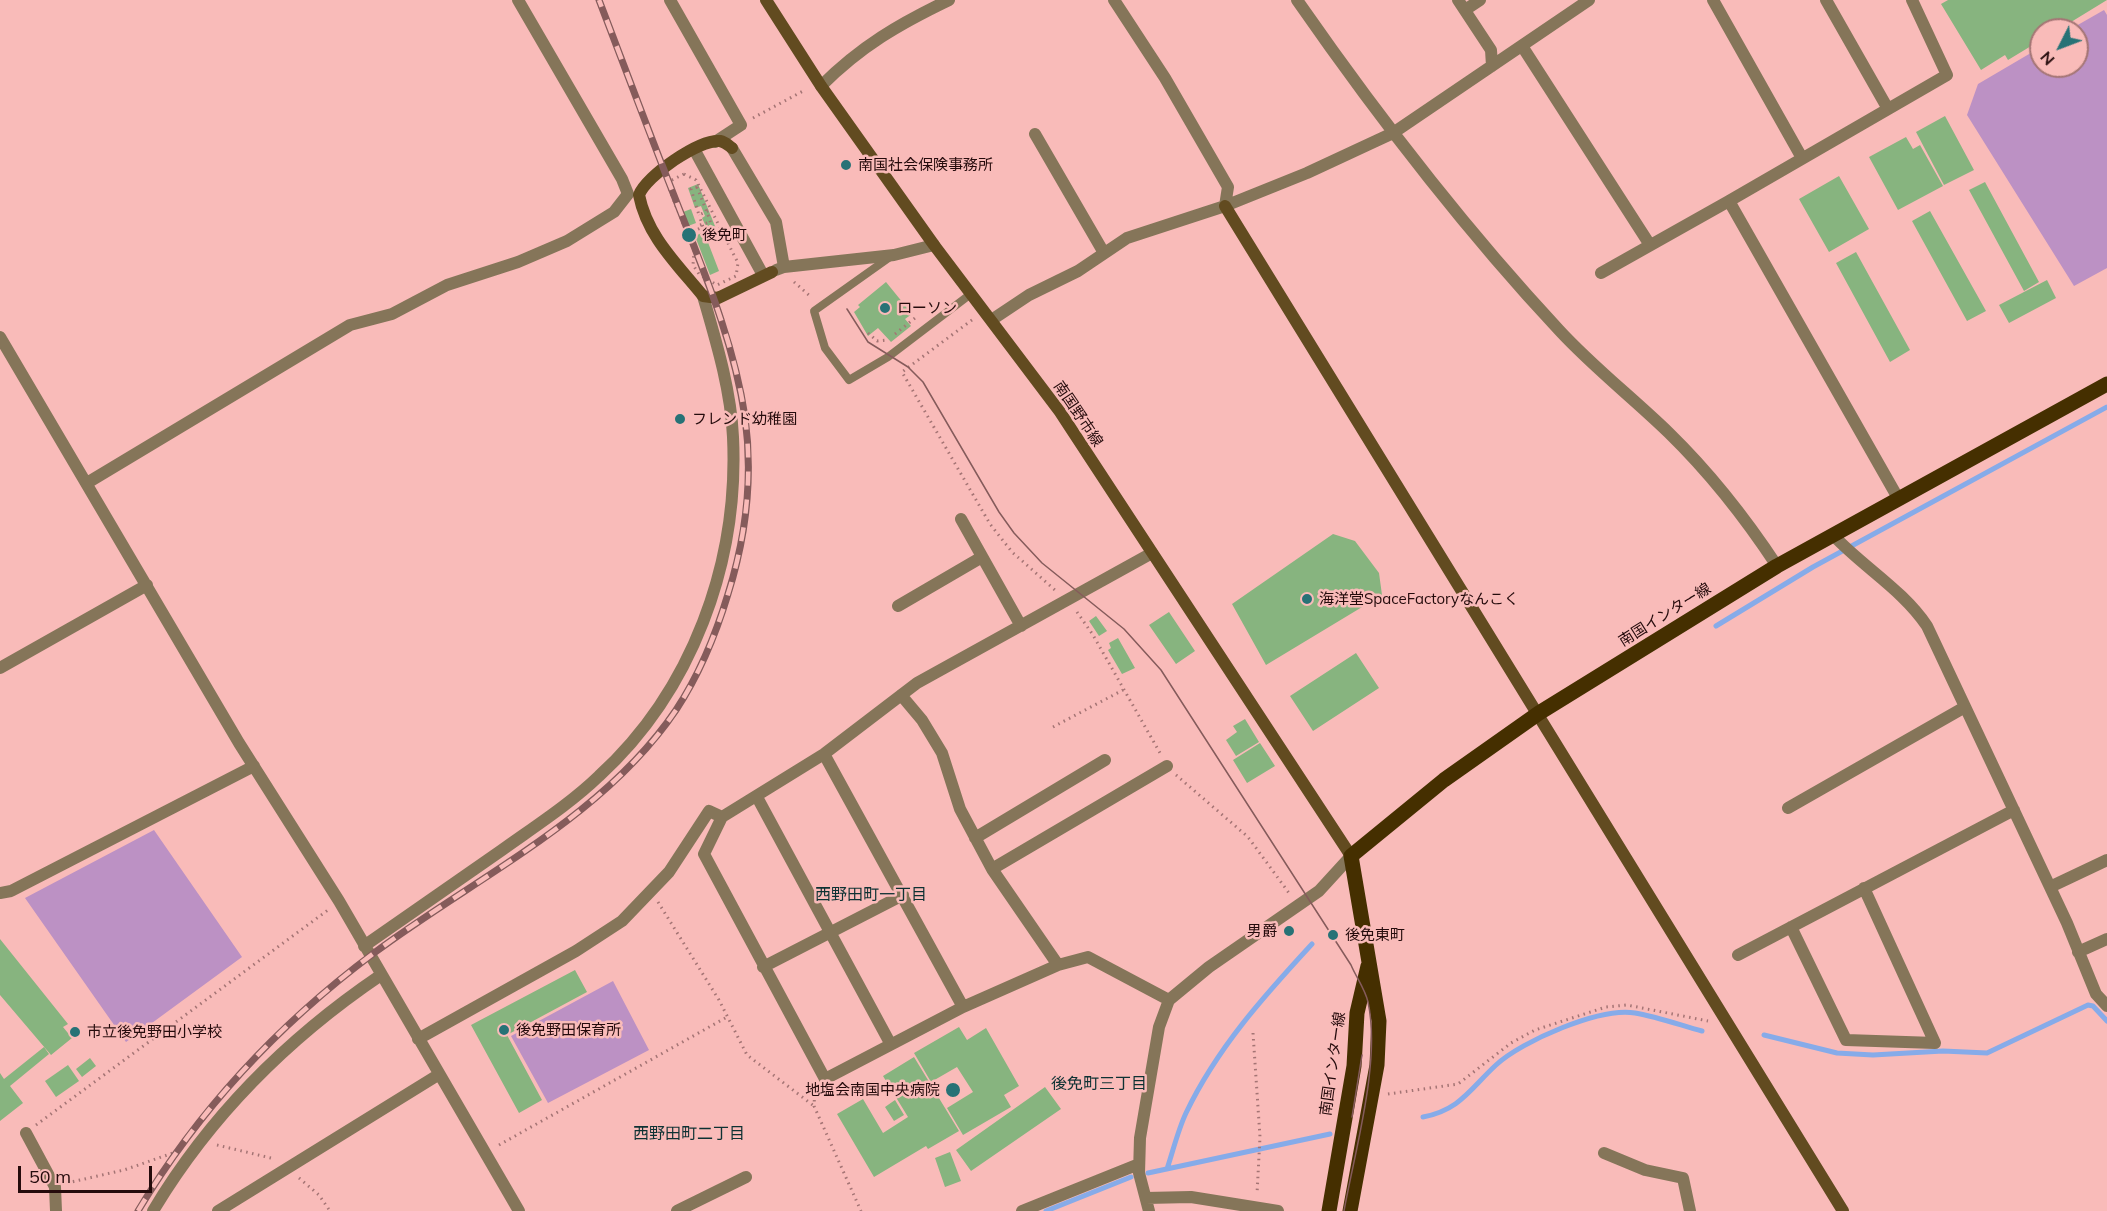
<!DOCTYPE html>
<html>
<head>
<meta charset="utf-8">
<style>
  body { margin:0 }
  #map { position:relative; width:2107px; height:1211px; overflow:hidden; background:#f9bbb9; font-family:Mulish,sans-serif }
  canvas { display:block }
  .north { position:absolute; left:2029px; top:18px; width:60px; height:60px; box-sizing:border-box; background:#f9bbb9; border:2px solid #a47574; border-radius:50%; rotate:228deg; font-size:16px; font-weight:700; line-height:24px; text-align:center; color:#250b0c }
  .north::after { content:''; display:block; margin:auto; width:21px; height:27px; background:#277276; clip-path:polygon(50% 0,100% 100%,50% 72%,0 100%) }
  .scale { position:absolute; left:18px; top:1166px; width:134px; height:27px; box-sizing:border-box; border:3px solid #250b0c; border-top:0; padding-left:8px; font-size:18px; line-height:21px; white-space:nowrap; color:#250b0c; -webkit-text-stroke:4px #f9bbb9; paint-order:stroke }
</style>
</head>
<body>
<div id="map">
<canvas width="2107" height="1211"></canvas>
<div class="north">N</div>
<div class="scale">50 m</div>
</div>
<script>
const ctx = document.querySelector('canvas').getContext('2d');
ctx.lineJoin = 'round';
function fillPath(path, color) {
  ctx.fillStyle = color;
  ctx.fill(path, 'evenodd');
}
function stroke(path, color, width, dash) {
  ctx.strokeStyle = color;
  ctx.lineWidth = width;
  ctx.lineCap = dash ? 'butt' : 'round';
  ctx.setLineDash(dash || []);
  ctx.stroke(path);
}
function drawText(font, color, halo, rows, align = 'center') {
  ctx.font = font + ' Mulish,"Noto Sans JP",sans-serif';
  ctx.lineWidth = 5;
  ctx.setLineDash([]);
  ctx.textBaseline = 'middle';
  ctx.strokeStyle = halo;
  ctx.fillStyle = color;
  for (const [text, x, y, turn = 0] of rows) {
    ctx.save();
    ctx.translate(x, y);
    ctx.rotate((+turn || 0) * Math.PI / 180);
    ctx.textAlign = isNaN(turn) ? turn : align;
    if (halo) ctx.strokeText(text, 0, 0);
    ctx.fillText(text, 0, 0);
    ctx.restore();
  }
}
const green = new Path2D(`
  M2104,10L2107,15V268L2074,286L1967,115L1978,84L2041,47V66H2077V30H2069Z
  M154,830L242,957L126,1042L25,898Z
  M613,981L649,1050L548,1103L511,1036Z`);
const stream = new Path2D(`
  M1716,626L1813,567L2107,407
  M1764,1035L1837,1053L1873,1055L1943,1051L1987,1053L2088,1005L2093,1006L2107,1021
  M1423,1117C1460,1110 1470,1089 1496,1065C1522,1041 1600,1007 1635,1013C1658,1017 1680,1025 1702,1031
  M1167,1169C1173,1151 1178,1130 1186,1113C1217,1048 1264,996 1312,944
  M1148,1173L1330,1134
  M1046,1211L1131,1177`);
const building = new Path2D(`
  M1948,0H2107L2058,30H2041V40L2008,60L2005,55L1981,70L1941,4Z
  M1945,116L1974,170L1944,185L1916,132Z
  M1906,137L1913,149L1920,145L1943,186L1898,210L1869,157Z
  M1839,176L1869,229L1829,252L1799,199Z
  M1985,182L2039,282L2024,291L1969,190Z
  M698,184L719,236L712,239L702,218L705,216L701,206L695,208L688,188Z
  M691,209L696,223L688,226L683,212Z
  M1930,211L1986,311L1967,321L1912,221Z
  M704,232L719,271L710,275L695,236Z
  M1856,252L1910,350L1890,362L1836,263Z
  M2047,280L2056,298L2009,323L1999,305Z
  M886,282L912,314L905,319L911,326L891,342L878,328L868,336L854,312L860,307L858,305Z
  M1333,534L1355,541L1379,573L1382,595L1266,665L1232,604Z
  M1169,612L1195,651L1176,664L1149,625Z
  M1096,616L1107,631L1099,636L1089,621Z
  M1118,638L1135,668L1122,674L1108,650L1111,648L1109,643Z
  M1356,653L1379,688L1313,731L1290,696Z
  M1245,719L1259,742L1236,756L1226,740L1237,732L1233,726Z
  M1260,743L1275,766L1247,783L1233,760Z
  M0,939L68,1024L63,1027L72,1038L51,1055L0,995Z
  M575,970L587,992L507,1035L542,1100L519,1113L471,1025Z
  M959,1027L967,1040L986,1028L1019,1086L1004,1095L1011,1107L963,1135L947,1108L973,1092L957,1067L931,1082L914,1053Z
  M44,1047L49,1054L10,1086L23,1103L0,1121V1073L4,1079Z
  M914,1057L959,1131L928,1149L926,1146L874,1177L837,1114L863,1099L883,1133L908,1117L883,1076Z
  M90,1058L96,1066L82,1077L76,1069Z
  M68,1065L79,1081L56,1097L45,1081Z
  M1045,1087L1061,1109L971,1171L956,1150Z
  M895,1100L904,1115L894,1121L885,1107Z
  M950,1152L961,1181L945,1187L935,1158Z`);
const path = new Path2D(`
  M753,118L805,90
  M684,174L696,180L738,263L736,276L717,285L699,274L693,265L694,251L668,186L670,181Z
  M697,187L691,189L699,215L710,210
  M708,215L714,233
  M687,234L703,227L699,215
  M794,282L811,297
  M972,320L902,372L990,524L1012,552L1055,590
  M868,333L877,341L887,340
  M895,334L915,318L918,321
  M1077,612L1093,635L1160,753
  M1053,727L1123,690
  M1176,775L1248,837L1289,893
  M658,902L719,1000L747,1055L814,1106
  M1253,1033L1260,1137L1257,1194
  M815,1088L814,1106L861,1211
  M1388,1094L1458,1084L1511,1043L1535,1030L1606,1007L1627,1005L1708,1021
  M36,1125L328,910
  M217,1145L275,1159
  M499,1145L727,1017
  M299,1178L319,1195L330,1211
  M67,1183L124,1170L173,1153`);
const lane = new Path2D(`
  M890,257L814,311L825,348L849,380L888,357L972,293`);
const street = new Path2D(`
  M670,0L741,125L715,142
  M1114,0L1165,78L1228,187L1225,206
  M1297,0C1377,115 1463,227 1559,330C1593,367 1633,398 1669,433C1710,473 1746,519 1777,566
  M1458,0L1491,50L1492,66
  M1713,0L1802,158
  M1826,0L1888,109
  M1465,10L1480,0
  M1522,46L1650,245
  M821,86C861,46 899,24 949,0
  M1035,134L1104,253
  M732,148L776,222L784,267L776,270
  M694,149L763,275
  M784,267L894,255L934,245
  M1601,273L1729,201
  M993,319L1029,295L1078,271L1127,238L1225,206L1307,173L1393,133L1589,0
  M0,337L239,743L339,901L519,1211
  M87,483L350,325L392,314L447,285L518,262L567,241L614,212L628,194L622,179L518,0
  M1898,498L1729,201L1947,75L1912,0
  M961,519L1021,626
  M1833,535C1863,567 1903,590 1927,626L2067,923L2096,994L2107,1006
  M1152,553L917,683L824,754L722,817L704,854L825,1079L963,1007L1058,965L1088,957L1169,1000
  M898,606L982,557
  M0,668L147,585
  M901,695L922,720L942,753L960,809L992,869L1058,965
  M824,754L963,1007
  M757,797L890,1043
  M1788,808L1965,707
  M975,838L1105,760
  M992,869L1167,766
  M2050,887L2107,860
  M0,893L11,891L254,766
  M1791,927L1846,1040L1935,1043L1864,888
  M364,946C410,914 456,882 502,850C534,827 570,804 599,776C692,691 739,563 733,437C731,390 716,341 703,296
  M2078,952L2107,939
  M1738,955L2014,810
  M763,967L903,895
  M418,1039L576,951L622,921L669,872L709,811L722,817
  M26,1133L55,1187L56,1211
  M1604,1153L1645,1170L1683,1178L1690,1211
  M1146,1198L1191,1197L1278,1211
  M153,1211C211,1114 288,1038 381,975
  M218,1211L438,1075
  M677,1211L746,1177
  M1022,1211L1139,1164
  M1149,1211L1139,1173L1140,1138L1159,1027L1169,1000L1209,967L1319,891L1351,856`);
const secondary = new Path2D(`
  M766,0L821,86L934,245L1060,412L1351,856
  M732,148C728,145 725,142 720,141C699,139 646,176 639,195C647,236 677,264 703,296L718,298L772,272
  M1225,206L1843,1211`);
const primary = new Path2D(`
  M1329,1211L1354,1066L1357,1013L1368,966
  M1350,1211L1377,1065L1379,1021L1351,856L1444,780L1539,713L1777,566L2107,384`);
const tram = new Path2D(`
  M847,309L868,342L908,367L923,382L999,512L1014,533L1042,563L1124,629L1161,670L1351,965C1356,977 1365,989 1368,1002C1381,1062 1355,1150 1344,1211
  M1352,1117L1362,1055`);
const rail = new Path2D(`
  M138,1211C199,1109 279,1024 374,953C476,877 603,818 676,710C699,675 716,634 728,594C746,537 753,476 745,417C734,342 704,272 677,203C650,135 625,68 599,0`);
const pathBridge = new Path2D(`
  M697,187L708,215
  M700,225L710,222`);
const markers = [
  [846,165,6,"#277276"],
  [689,235,8,"#277276"],
  [885,308,6,"#277276"],
  [680,419,6,"#277276"],
  [1307,599,6,"#277276"],
  [1289,931,6,"#277276"],
  [1333,935,6,"#277276"],
  [504,1030,6,"#277276"],
  [75,1032,6,"#277276"],
  [953,1090,8,"#277276"]
];
const poiNames = [
  ["南国社会保険事務所",858,165],
  ["後免町",702,235],
  ["ローソン",897,308],
  ["フレンド幼稚園",692,419],
  ["海洋堂SpaceFactoryなんこく",1319,599],
  ["男爵",1277,931,"right"],
  ["後免東町",1345,935],
  ["後免野田保育所",516,1030],
  ["市立後免野田小学校",87,1032],
  ["地塩会南国中央病院",940,1090,"right"]
];
const streetNames = [
  ["南国野市線",1078,414,56],
  ["南国インター線",1665,615,-32],
  ["南国インター線",1333,1064,-82]
];
const neighbourhoodNames = [
  ["西野田町一丁目",871,895],
  ["後免町三丁目",1099,1084],
  ["西野田町二丁目",689,1134]
];
fillPath(green, '#bc91c4');
stroke(stream, '#86abe9', 5);
fillPath(building, '#87b47f');
stroke(path, '#a47474', 3, [1.5, 4.5]);
stroke(lane, '#857559', 8);
stroke(street, '#857559', 12);
stroke(secondary, '#624b20', 12);
stroke(primary, '#452f00', 15);
stroke(tram, '#855b5b', 1.5);
stroke(rail, '#855b5b', 7);
stroke(rail, '#f9bbb9', 4.5, [14]);
stroke(pathBridge, '#a47474', 3, [1.5, 4.5]);
for (const [x, y, r, color] of markers) {
  const dot = new Path2D();
  dot.arc(x, y, r, 0, 2 * Math.PI);
  ctx.fillStyle = color;
  ctx.fill(dot);
  stroke(dot, '#f9bbb9', 2);
}
drawText('15px', '#250b0c', '#f9bbb9', poiNames, 'left');
drawText('15px', '#250b0c', '#f9bbb9', streetNames);
drawText('16px', '#0d3133', '#f9bbb9', neighbourhoodNames);
</script>
</body>
</html>
